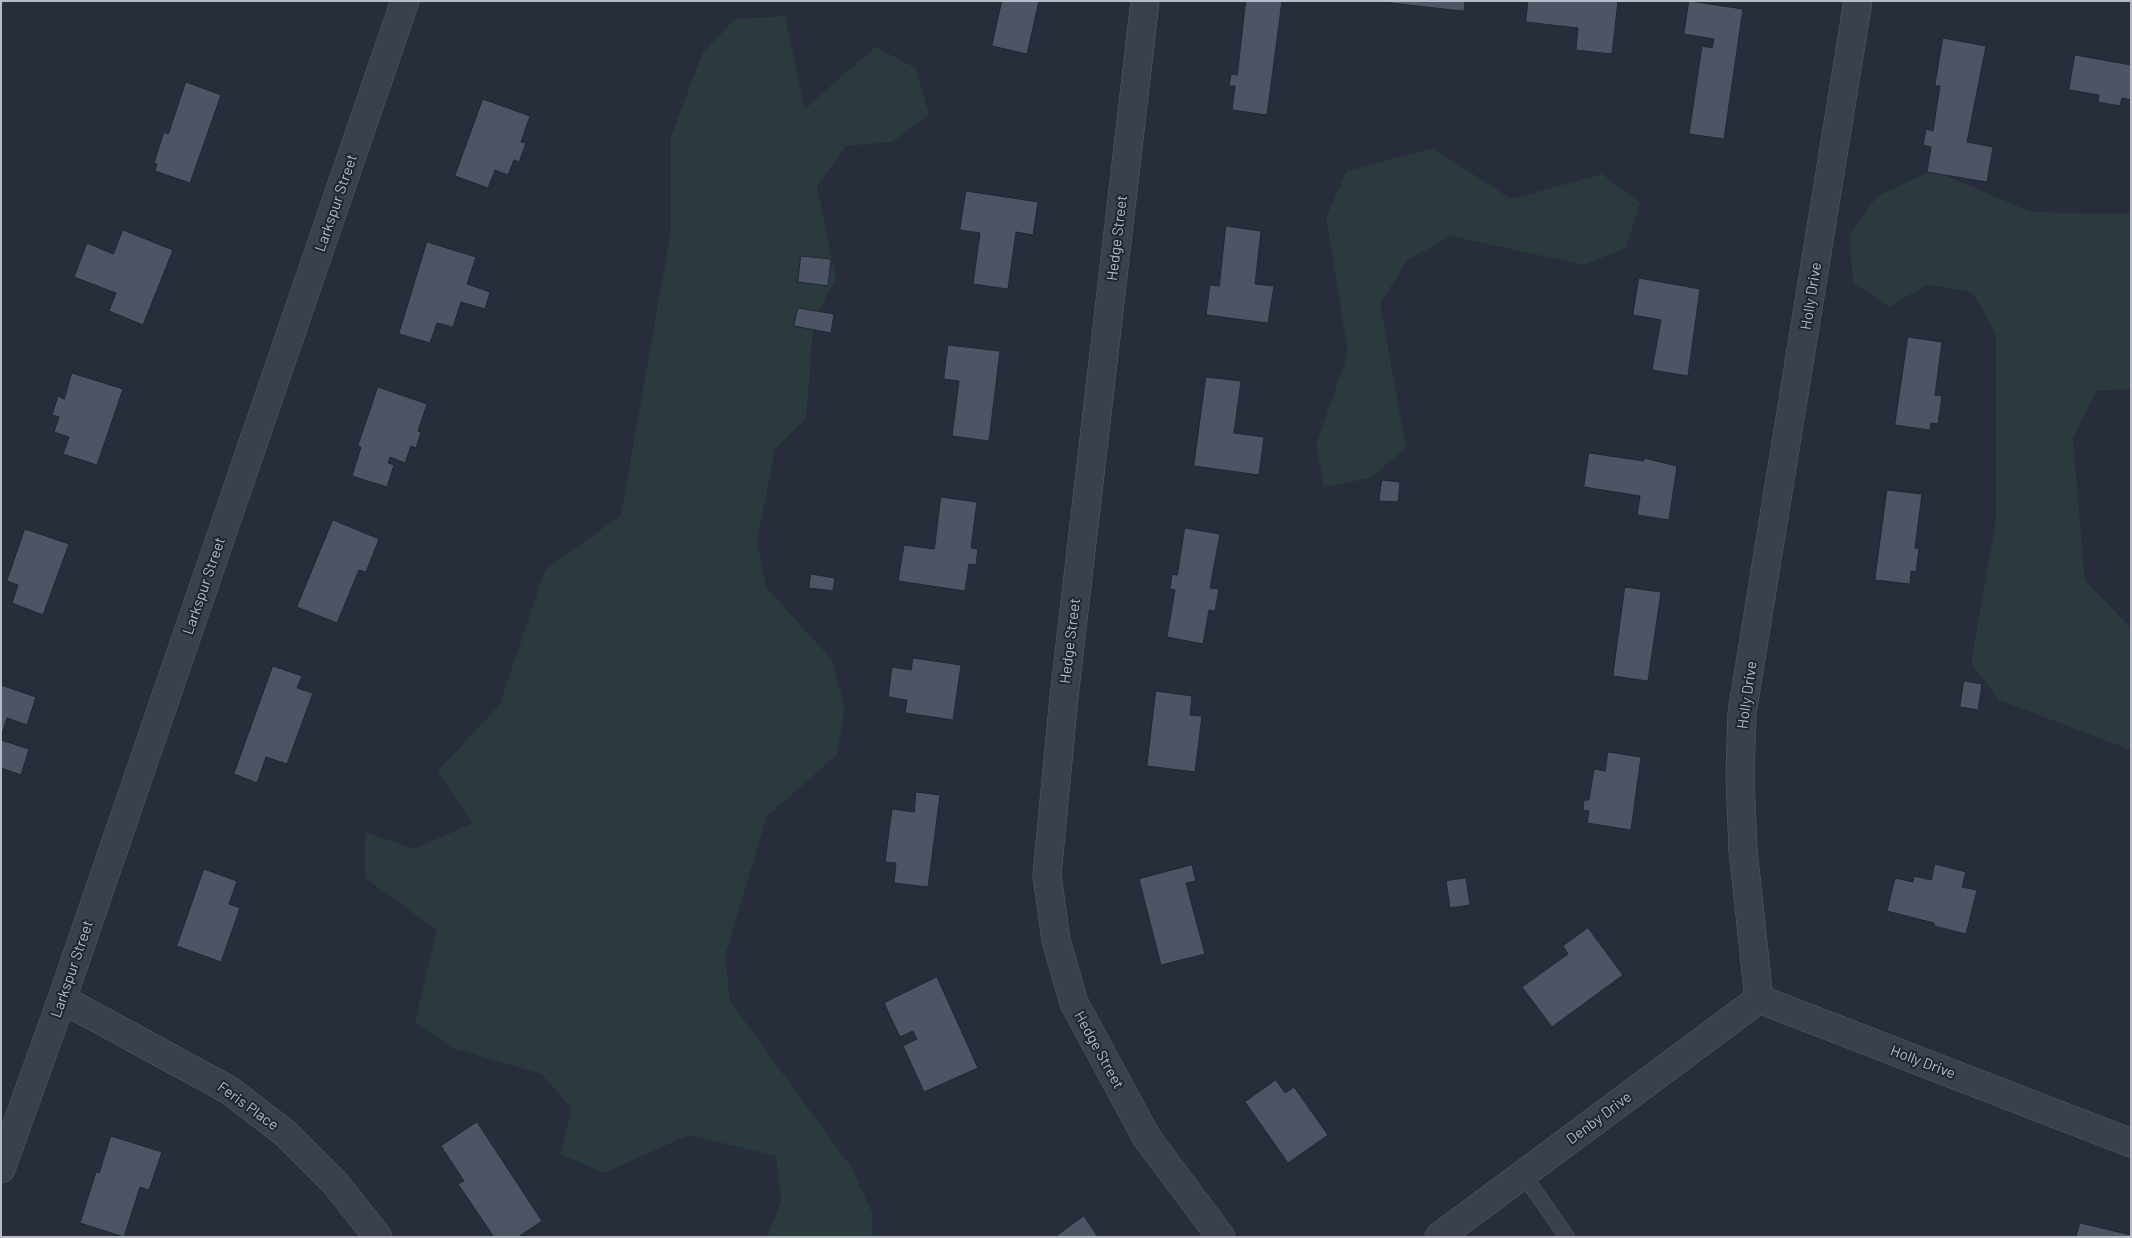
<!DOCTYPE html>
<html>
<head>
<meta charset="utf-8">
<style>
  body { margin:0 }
  #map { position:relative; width:2132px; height:1238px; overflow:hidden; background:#272d3b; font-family:Barlow,sans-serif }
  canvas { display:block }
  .frame { position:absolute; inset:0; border:2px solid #b6bbc7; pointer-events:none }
</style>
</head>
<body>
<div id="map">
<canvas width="2132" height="1238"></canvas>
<div class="frame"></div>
</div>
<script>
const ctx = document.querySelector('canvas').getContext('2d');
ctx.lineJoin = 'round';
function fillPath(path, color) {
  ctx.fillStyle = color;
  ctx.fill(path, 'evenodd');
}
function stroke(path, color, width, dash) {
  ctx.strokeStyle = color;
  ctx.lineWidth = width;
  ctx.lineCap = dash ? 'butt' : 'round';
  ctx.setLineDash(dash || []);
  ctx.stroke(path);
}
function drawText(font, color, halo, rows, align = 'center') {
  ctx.font = font + ' Barlow,sans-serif';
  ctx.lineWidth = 4;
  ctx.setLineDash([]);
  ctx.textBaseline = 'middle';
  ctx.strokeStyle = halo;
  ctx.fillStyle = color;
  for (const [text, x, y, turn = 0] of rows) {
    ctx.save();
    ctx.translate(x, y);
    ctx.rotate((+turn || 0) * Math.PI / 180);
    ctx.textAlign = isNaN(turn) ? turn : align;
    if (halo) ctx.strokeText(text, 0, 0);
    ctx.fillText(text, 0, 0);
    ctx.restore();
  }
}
const green = new Path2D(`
  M785,16L805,109L875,47L916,68L929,115L892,142L846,146L817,186L836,279L814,319L806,418L775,449L757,542L766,587L832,660L845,708L837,755L767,816L725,956L730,1001L851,1167L872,1212V1237H767L781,1202L776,1156L689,1135L604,1173L560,1154L572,1108L541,1074L452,1048L415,1022L437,930L365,878V832L414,849L473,823L438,771L500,704L545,570L621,515L671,230V137L702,54L735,19Z
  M1433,148L1511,199L1602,174L1640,203L1626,248L1584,265L1451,236L1408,260L1380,303L1406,448L1370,478L1324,487L1316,445L1348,353L1326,217L1347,171Z
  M1933,170L2031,212L2131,214V389L2096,391L2073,438L2085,581L2131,628V750L1999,700L1971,663L1996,520V334L1972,292L1927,285L1889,307L1853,283L1849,236L1877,196Z`);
const building = new Path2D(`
  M1002,1H1039L1027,54L992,46Z
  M1246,1H1282L1267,115L1232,110L1235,86H1229L1231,74L1237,75Z
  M1374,1H1465L1464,11Z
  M1528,1H1618L1612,54L1576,50L1578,28L1526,22Z
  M1689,1L1743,9L1724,139L1689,134L1702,46L1712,48L1714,39L1684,34Z
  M1943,38L1986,46L1967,142L1993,147L1987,182L1927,172L1931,147L1923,145L1926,129L1933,131L1940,86H1935Z
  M2075,55L2131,65V100L2122,98L2120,106L2098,102L2099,95L2069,90Z
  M186,82L221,95L190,183L155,171L157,164L154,163L164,132L168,134Z
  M483,99L530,116L521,142L526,143L519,162L514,160L508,175L495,170L488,188L455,176Z
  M966,191L1038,202L1033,235L1016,232L1008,289L973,284L980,233L960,230Z
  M1226,226L1261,231L1255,284L1274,286L1268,323L1206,315L1210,285L1219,286Z
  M123,230L173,250L143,325L109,311L116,293L74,277L87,243L113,254Z
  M427,242L476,257L467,284L490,292L485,309L461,302L453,327L437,323L430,343L399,334Z
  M801,256L831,259L828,286L798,282Z
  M1639,278L1700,289L1688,376L1652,370L1661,320L1633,315Z
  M798,308L834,314L831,333L794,326Z
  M1908,337L1942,342L1935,395L1942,396L1938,424L1931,423L1930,430L1895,425Z
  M948,345L1000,351L989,441L952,436L959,381L944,379Z
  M72,373L123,389L97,465L63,454L69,437L54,432L59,417L52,415L58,396L64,399Z
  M1206,377L1241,381L1234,433L1264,437L1259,475L1194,466Z
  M378,387L427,404L418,431L421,432L416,448L411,446L405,463L390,457L388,463L394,465L387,487L352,476L361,447L358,446Z
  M1589,453L1644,461V458L1677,466L1669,520L1637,515L1640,496L1584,487Z
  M1382,480L1400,482L1398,502L1379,501Z
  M1887,490L1922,494L1915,548L1919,549L1916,572L1911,571L1910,584L1875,580Z
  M941,497L977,502L971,548L978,549L976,565L969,564L965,591L898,581L904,545L934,549Z
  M333,520L379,539L366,572L359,570L337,623L297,607Z
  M1185,528L1220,534L1210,588L1219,589L1215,611L1209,610L1203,644L1167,637L1175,590L1170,589L1172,574L1177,575Z
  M25,529L69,544L43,615L12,603L18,585L7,581Z
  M811,574L835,578L833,591L809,588Z
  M1625,587L1661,592L1648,681L1613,676Z
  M913,658L961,665L953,720L905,713L907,700L888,697L892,667L911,670Z
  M273,666L302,676L297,688L313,693L287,764L266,757L257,783L234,774Z
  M1964,681L1982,684L1978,710L1960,707Z
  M1,685L36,697L27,725L7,718L1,737Z
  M1156,691L1192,696L1190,715L1202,716L1195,772L1147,766Z
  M1,740L29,749L21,775L1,768Z
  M1608,752L1641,757L1631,830L1587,823L1589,811L1583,810L1584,800H1589L1594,769L1605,771Z
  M916,792L940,795L928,887L894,883L896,863L885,862L892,809L914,812Z
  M1935,864L1966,872L1962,887L1977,890L1966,934L1934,926V923L1887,911L1895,878L1913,882L1914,876L1931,880Z
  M1192,865L1196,881L1186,883L1205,954L1161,965L1139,879Z
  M204,869L237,881L229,904L240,908L221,962L177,946Z
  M1466,878L1470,905L1450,908L1446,881Z
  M1588,928L1623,975L1552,1027L1522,987L1568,954L1563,946Z
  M937,977L978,1068L924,1092L903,1046L917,1039L913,1031L900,1037L884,1003Z
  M1276,1080L1285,1093L1294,1087L1328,1135L1288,1163L1245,1102Z
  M477,1122L542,1221L518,1237H494L458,1184L464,1181L441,1146Z
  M111,1136L162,1152L149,1190L140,1187L124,1237L80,1223L96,1172L99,1173Z
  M1084,1216L1098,1237H1055Z
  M2080,1223L2131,1235V1237H2076Z`);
const service = new Path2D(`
  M1523,1174L1567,1237`);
const minor = new Path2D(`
  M1145,1L1064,697L1047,875L1056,940L1074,1003L1147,1138L1221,1237
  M1858,1L1742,713L1740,777L1743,850L1759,999L2131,1143
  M62,999L229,1090L285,1133L335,1183L378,1237
  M1,1169L62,999L405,1
  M1439,1237L1759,999`);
const streetNames = [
  ["Larkspur Street",336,203,-71],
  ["Hedge Street",1117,238,-83],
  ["Holly Drive",1811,296,-81],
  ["Larkspur Street",204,586,-71],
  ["Hedge Street",1070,641,-83],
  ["Holly Drive",1747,695,-82],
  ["Larkspur Street",72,969,-71],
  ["Hedge Street",1099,1050,61],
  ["Holly Drive",1923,1062,21],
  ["Feris Place",248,1106,36],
  ["Denby Drive",1599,1118,-37]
];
fillPath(green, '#2a3a3d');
fillPath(building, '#4d5565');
stroke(building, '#212733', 1);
stroke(service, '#555b67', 16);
stroke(minor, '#555b67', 29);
stroke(service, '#3a404c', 15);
stroke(minor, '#3a404c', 28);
drawText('15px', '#b6bbc7', '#1f2531', streetNames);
</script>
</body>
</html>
